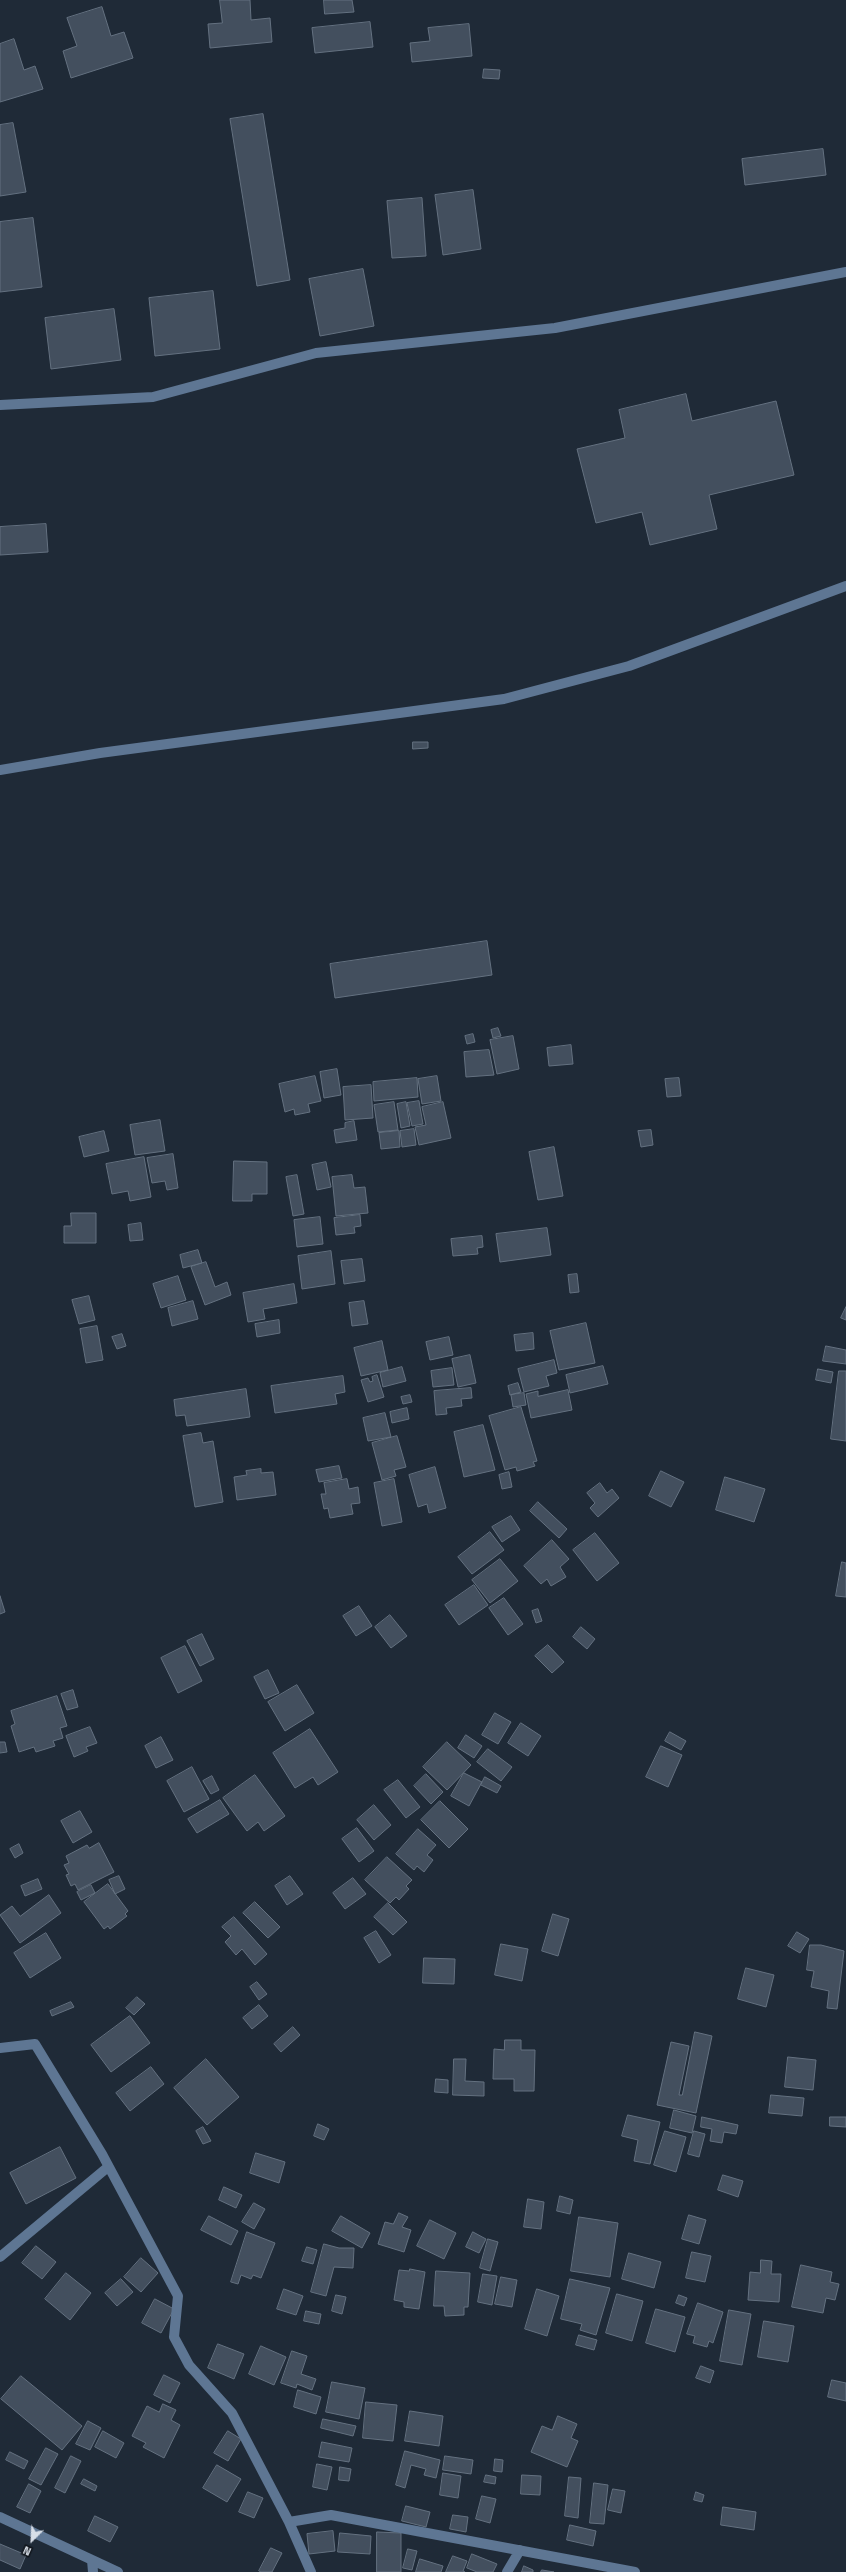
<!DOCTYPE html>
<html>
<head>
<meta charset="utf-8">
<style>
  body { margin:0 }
  #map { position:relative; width:846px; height:2572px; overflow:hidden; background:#1f2a37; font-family:"Titillium Web",sans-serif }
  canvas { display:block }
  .north { position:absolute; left:12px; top:2520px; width:40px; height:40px; -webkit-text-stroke:3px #0d1218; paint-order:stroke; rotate:204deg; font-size:11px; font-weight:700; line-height:16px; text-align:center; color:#d8dfe8 }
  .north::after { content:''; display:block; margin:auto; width:14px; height:18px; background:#d8dfe8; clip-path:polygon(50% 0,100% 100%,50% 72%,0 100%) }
</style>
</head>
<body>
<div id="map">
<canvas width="846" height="2572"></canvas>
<div class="north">N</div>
</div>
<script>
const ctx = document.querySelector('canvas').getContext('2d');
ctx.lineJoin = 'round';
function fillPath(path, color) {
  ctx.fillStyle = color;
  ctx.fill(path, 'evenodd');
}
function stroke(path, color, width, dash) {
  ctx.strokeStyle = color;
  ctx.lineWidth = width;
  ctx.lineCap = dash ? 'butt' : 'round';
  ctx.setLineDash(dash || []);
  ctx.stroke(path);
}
const building = new Path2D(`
  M220,0H250L251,20L270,18L272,42L210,48L208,24L222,23Z
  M324,0H352L354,12L325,14Z
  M102,7L111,36L124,32L133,58L71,78L63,51L77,46L67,18Z
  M370,22L373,47L315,53L312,28Z
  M469,24L472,56L412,62L410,43L430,41L428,28Z
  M14,39L24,70L35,66L43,89L0,102V44Z
  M484,69L500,70L499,79L483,78Z
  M263,114L290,280L257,286L230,119Z
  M13,123L26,192L0,196V125Z
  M823,149L826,175L745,185L742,159Z
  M473,190L481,249L443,255L435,195Z
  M422,198L426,256L392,258L387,201Z
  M33,218L42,287L0,292V222Z
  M363,269L374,326L320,336L309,279Z
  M213,291L220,349L155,356L149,298Z
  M114,309L121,360L51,369L45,318Z
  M686,394L692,421L776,401L794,475L709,495L717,529L650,545L642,512L596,523L577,449L625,438L619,410Z
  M46,524L48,552L0,555V527Z
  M413,742H428V748L413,749Z
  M487,941L492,975L335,998L330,964Z
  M498,1028L501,1036L493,1038L491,1030Z
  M473,1034L475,1042L467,1044L465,1036Z
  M513,1036L519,1069L497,1074L490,1040Z
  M571,1045L573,1064L549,1066L547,1048Z
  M489,1050L494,1075L466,1077L464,1052Z
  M337,1069L341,1095L324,1098L320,1072Z
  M315,1076L321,1101L308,1104L310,1112L295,1115L294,1109L285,1112L279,1084Z
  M437,1076L441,1101L422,1104L418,1079Z
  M417,1078L418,1097L374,1101L373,1082Z
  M679,1078L681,1096L667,1097L665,1079Z
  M371,1085L373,1118L345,1120L343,1087Z
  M419,1101L423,1124L412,1126L407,1103Z
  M394,1102L398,1130L378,1132L374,1105Z
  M406,1102L410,1126L401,1128L397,1104Z
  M443,1102L451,1138L419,1145L415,1127L426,1125L422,1107Z
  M160,1120L165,1151L135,1155L130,1125Z
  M354,1121L357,1140L336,1143L334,1130L345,1128V1123Z
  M414,1129L416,1145L402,1147L400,1131Z
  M651,1130L653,1145L641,1147L638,1131Z
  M104,1131L109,1151L84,1157L79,1137Z
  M399,1131L400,1147L381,1149L379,1133Z
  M554,1147L563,1196L538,1200L529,1152Z
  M173,1154L178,1188L167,1190L165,1181L152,1183L147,1158Z
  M144,1157L151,1197L130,1201L128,1191L112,1194L106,1164Z
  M234,1161L267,1162V1194H252V1201H233Z
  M326,1162L331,1187L317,1190L312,1165Z
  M297,1175L304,1214L293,1216L286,1177Z
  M352,1175L354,1188L365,1187L368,1213L336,1216L332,1177Z
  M71,1213H96V1243H64V1226H71Z
  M360,1215L361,1226L354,1227L355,1233L336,1235L334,1218Z
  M320,1217L323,1244L297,1247L294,1220Z
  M141,1223L143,1240L130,1241L128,1225Z
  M547,1228L551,1255L500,1262L496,1234Z
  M482,1236L483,1247L477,1248L478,1254L453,1256L451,1239Z
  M198,1250L202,1263L183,1268L180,1255Z
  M331,1251L335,1284L302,1289L298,1256Z
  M362,1259L365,1281L344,1284L341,1261Z
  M206,1262L215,1287L227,1282L231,1295L205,1305L191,1267Z
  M577,1274L579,1292L570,1293L568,1275Z
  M178,1276L186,1300L161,1308L153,1284Z
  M294,1284L297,1303L263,1309L265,1319L248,1322L243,1293Z
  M89,1296L95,1320L79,1324L72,1300Z
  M193,1301L198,1319L172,1326L168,1308Z
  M364,1301L368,1324L352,1326L349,1303Z
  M846,1307V1320L841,1318Z
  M279,1320L280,1333L257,1337L255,1324Z
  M586,1323L595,1363L559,1370L550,1331Z
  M97,1326L103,1360L86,1363L80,1329Z
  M533,1333L534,1349L516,1351L514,1335Z
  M122,1334L126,1346L117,1349L112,1337Z
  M449,1337L453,1355L430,1360L426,1342Z
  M382,1341L388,1370L361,1376L354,1348Z
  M826,1346L846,1350V1364L823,1361Z
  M470,1355L476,1383L458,1387L452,1359Z
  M554,1360L557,1373L546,1376L549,1386L524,1392L518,1369Z
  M603,1366L608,1384L570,1393L566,1375Z
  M402,1367L406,1381L383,1387L380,1373Z
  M452,1368L454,1385L433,1387L431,1371Z
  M818,1369L833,1372L831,1383L816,1380Z
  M839,1371H846V1441L831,1439Z
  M377,1375L384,1397L368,1402L361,1380L368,1378L370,1382L373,1381L372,1377Z
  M343,1376L345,1392L335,1394L337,1404L275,1413L271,1386Z
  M518,1383L521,1392L510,1395L508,1386Z
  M471,1388L472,1398L461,1399L462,1406L446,1408L447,1414L436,1415L434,1391Z
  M246,1389L250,1417L187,1426L185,1415L176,1416L174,1400Z
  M568,1390L572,1410L531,1418L526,1394L538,1391V1396Z
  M524,1393L526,1405L513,1407L511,1395Z
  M410,1395L412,1402L403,1404L401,1397Z
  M521,1407L537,1461L533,1462L535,1466L517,1471L516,1467L505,1470L489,1416Z
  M407,1408L409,1419L392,1423L390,1412Z
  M385,1413L391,1437L368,1441L363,1418Z
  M483,1425L495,1470L464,1477L454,1432Z
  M201,1433L203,1443L213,1441L223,1502L195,1507L183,1436Z
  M397,1436L406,1467L394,1470L396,1476L382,1480L372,1443Z
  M339,1466L342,1478L319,1482L316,1470Z
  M435,1467L446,1508L429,1513L427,1504L418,1507L409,1475Z
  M261,1469V1473L273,1472L276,1495L237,1500L234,1477L247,1475L246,1471Z
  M661,1471L684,1482L671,1507L649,1496Z
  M509,1472L512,1487L502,1489L499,1475Z
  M725,1477L765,1489L754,1522L716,1510Z
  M347,1479L349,1489L358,1487L360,1503L351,1504L353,1514L330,1518L328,1508L324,1509L321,1494H326L324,1483Z
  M394,1479L402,1522L382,1526L374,1483Z
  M600,1483L607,1493L612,1489L619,1498L598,1517L590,1508L595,1503L587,1493Z
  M538,1502L567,1529L559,1538L530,1511Z
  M511,1516L520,1530L502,1542L492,1527Z
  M490,1532L504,1550L472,1574L458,1557Z
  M595,1533L619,1563L597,1581L573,1550Z
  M552,1540L569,1559L560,1567L566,1577L551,1586L547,1579L541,1584L524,1566Z
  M500,1559L518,1581L490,1603L472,1580Z
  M842,1562L846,1563V1597L836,1596Z
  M474,1585L488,1605L459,1625L445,1605Z
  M0,1596L5,1612L0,1614Z
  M504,1598L523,1624L508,1635L489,1608Z
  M359,1606L372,1626L356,1636L343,1616Z
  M538,1609L542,1621L536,1623L532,1611Z
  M390,1615L407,1636L391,1648L375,1627Z
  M581,1627L595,1639L587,1649L573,1637Z
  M202,1634L214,1659L200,1666L187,1641Z
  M548,1645L564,1662L552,1673L535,1656Z
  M185,1646L202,1681L178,1693L161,1658Z
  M268,1670L279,1693L265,1699L254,1677Z
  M297,1685L314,1713L285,1731L268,1702Z
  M73,1690L78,1707L67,1710L61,1694Z
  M57,1696L67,1726L60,1728L63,1738L53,1741L55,1746L36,1752L34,1747L19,1752L11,1726L15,1724L11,1711Z
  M495,1713L511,1722L498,1744L482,1735Z
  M521,1723L541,1736L528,1756L508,1743Z
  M90,1727L97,1743L86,1747L88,1751L74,1757L66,1736Z
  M310,1729L338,1772L318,1785L313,1777L295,1788L273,1753Z
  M670,1732L686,1741L681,1750L665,1741Z
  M466,1735L482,1746L474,1758L458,1748Z
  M161,1737L173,1760L156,1768L145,1746Z
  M0,1742H5L7,1752L0,1753Z
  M447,1742L471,1765L447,1790L423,1767Z
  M661,1746L682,1755L668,1787L646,1777Z
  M488,1749L512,1767L501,1781L477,1762Z
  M192,1767L209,1799L184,1812L167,1781Z
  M464,1773L482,1782L469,1806L451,1796Z
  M426,1774L443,1792L431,1804L414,1786Z
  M255,1775L285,1816L264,1831L258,1822L247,1831L223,1798Z
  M212,1776L219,1790L211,1794L203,1781Z
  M485,1777L501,1786L497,1793L481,1785Z
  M398,1780L420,1807L406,1818L384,1790Z
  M220,1800L229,1814L197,1833L188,1819Z
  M440,1801L468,1829L449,1848L421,1820Z
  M374,1805L391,1825L374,1840L357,1820Z
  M80,1811L92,1832L73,1843L61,1821Z
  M357,1828L374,1851L359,1862L342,1839Z
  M418,1829L436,1845L427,1855L433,1860L424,1872L417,1866L414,1870L396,1854Z
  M99,1843L114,1872L78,1890L75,1884L71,1886L66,1875L69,1874L64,1865L69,1863L66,1856L87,1845L89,1848Z
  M19,1844L23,1853L15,1858L10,1849Z
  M387,1857L412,1880L406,1886L409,1889L399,1900L396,1897L390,1903L365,1880Z
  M119,1876L125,1889L115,1894L109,1880Z
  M290,1876L303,1894L287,1905L275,1886Z
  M353,1878L366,1894L345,1909L333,1893Z
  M38,1879L42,1889L25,1896L21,1886Z
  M108,1884L128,1911L125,1914L127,1916L110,1929L108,1926L104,1929L84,1902Z
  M91,1885L95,1893L81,1900L77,1892Z
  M49,1895L61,1913L20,1943L0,1915L12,1906L20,1916Z
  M255,1902L280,1927L268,1938L243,1913Z
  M388,1903L407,1922L393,1935L374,1917Z
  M553,1914L569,1919L558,1956L542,1951Z
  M234,1917L267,1954L255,1965L242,1949L236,1955L225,1942L231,1936L222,1927Z
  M376,1931L391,1955L379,1963L364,1938Z
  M797,1932L809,1939L800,1953L788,1946Z
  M46,1933L61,1958L30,1978L14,1953Z
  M501,1944L528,1949L522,1981L495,1975Z
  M810,1945H821L844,1951L837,2009L827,2008L829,1991L811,1987L814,1971L807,1970Z
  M424,1958L455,1959L454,1984L423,1983Z
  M746,1968L774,1975L766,2007L738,1999Z
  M257,1982L267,1994L259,2000L250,1987Z
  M137,1997L145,2004L134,2015L126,2008Z
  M71,2002L74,2007L52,2016L50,2011Z
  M259,2005L268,2016L252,2029L243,2018Z
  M130,2016L150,2043L111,2072L91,2045Z
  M293,2027L300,2035L281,2052L274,2044Z
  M695,2032L712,2036L696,2113L657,2105L671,2042L689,2046L679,2095H682Z
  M505,2040H521V2050H535L534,2091H514V2079H493L494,2049L504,2050Z
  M788,2057L816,2060L813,2090L785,2087Z
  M206,2059L239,2097L207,2125L174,2088Z
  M454,2059H466L465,2081L484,2082V2096L453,2095Z
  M151,2067L164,2084L130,2111L116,2093Z
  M436,2079L448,2080V2093L435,2092Z
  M771,2095L804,2098L802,2116L769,2113Z
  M674,2110L696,2116L692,2133L670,2128Z
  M628,2115L660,2122L650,2164L634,2161L638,2140L622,2136Z
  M702,2117L738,2125L736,2134L724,2132L722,2143L710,2141L712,2129L701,2127Z
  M830,2117H846V2127L830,2126Z
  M318,2124L329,2129L324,2140L314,2136Z
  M203,2127L211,2141L203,2144L196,2131Z
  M665,2131L686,2137L676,2172L654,2165Z
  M694,2131L705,2134L699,2157L688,2154Z
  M60,2147L76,2178L26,2204L10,2173Z
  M256,2153L285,2162L279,2183L250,2173Z
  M723,2175L743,2181L738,2197L718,2190Z
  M224,2187L242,2195L236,2208L219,2200Z
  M560,2196L573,2200L570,2214L557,2211Z
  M528,2199L544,2202L541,2229L524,2227Z
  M254,2203L265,2209L254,2229L242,2222Z
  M399,2213L408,2217L402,2227L411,2230L404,2252L378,2244L385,2222L393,2224Z
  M689,2215L706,2220L699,2244L682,2239Z
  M209,2216L238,2231L231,2245L201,2230Z
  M341,2216L370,2233L362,2248L332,2231Z
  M579,2217L618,2223L610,2277L571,2271Z
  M430,2220L456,2233L444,2259L417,2246Z
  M247,2232L275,2243L261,2278L253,2275L251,2279L241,2275L238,2284L231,2282Z
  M473,2232L486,2239L479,2253L466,2247Z
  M488,2239L498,2242L490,2271L480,2268Z
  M324,2244L339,2248H354L353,2268L334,2267L326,2296L311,2292Z
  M36,2246L56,2262L42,2279L22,2263Z
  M307,2247L317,2250L313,2264L302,2261Z
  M692,2252L711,2256L705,2282L686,2278Z
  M629,2253L661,2262L654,2288L622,2279Z
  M141,2258L158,2273L141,2292L124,2277Z
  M761,2260L772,2261L771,2274H781L779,2302L748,2300L750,2272L760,2273Z
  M801,2265L832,2272L830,2282L839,2284L835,2300L826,2298L823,2313L792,2307Z
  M410,2269L425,2272L419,2309L404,2307V2302L394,2300L399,2270L409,2271Z
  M436,2271L470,2273L468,2307H464V2315L445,2316L444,2306H434Z
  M66,2273L91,2293L70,2320L45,2299Z
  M483,2274L497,2276L492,2305L478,2302Z
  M501,2277L517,2280L512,2307L495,2304Z
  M121,2279L133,2292L117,2306L105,2293Z
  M570,2279L610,2288L596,2335L580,2330L582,2324L561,2319Z
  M284,2289L303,2296L296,2315L277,2309Z
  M537,2289L559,2296L547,2336L525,2329Z
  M617,2294L643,2301L632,2341L606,2333Z
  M336,2295L346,2297L342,2314L332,2311Z
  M679,2295L687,2298L684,2306L676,2303Z
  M155,2299L174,2309L161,2333L142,2323Z
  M698,2303L723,2312L713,2343L709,2341L707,2347L693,2343L695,2336L687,2334Z
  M656,2309L685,2317L675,2352L646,2343Z
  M729,2310L751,2314L742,2365L720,2361Z
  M306,2311L321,2314L319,2324L304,2321Z
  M764,2321L794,2326L788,2362L758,2357Z
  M579,2335L597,2340L594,2350L576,2345Z
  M218,2344L244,2354L234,2379L208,2368Z
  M261,2346L286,2357L274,2385L249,2374Z
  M292,2351L307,2356L301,2374L316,2379L312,2390L297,2384L296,2388L281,2383Z
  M701,2366L714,2371L710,2383L696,2378Z
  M164,2375L180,2383L170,2403L154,2395Z
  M21,2376L82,2426L62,2450L1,2399Z
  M832,2380L846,2383V2401L828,2397Z
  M332,2382L365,2388L359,2419L326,2412Z
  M298,2390L321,2397L316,2414L294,2407Z
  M366,2402L397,2405L393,2441L363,2438Z
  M163,2404L176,2410L171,2420L180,2425L164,2458L143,2447L146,2443L132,2436L147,2406L159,2412Z
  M410,2411L443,2416L439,2446L405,2441Z
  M558,2416L577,2424L571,2438L578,2441L567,2467L531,2452L542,2426L552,2430Z
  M323,2419L356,2426L353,2436L321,2428Z
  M88,2421L101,2428L90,2450L76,2444Z
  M103,2431L124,2443L116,2458L95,2447Z
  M228,2431L241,2439L228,2461L214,2453Z
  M322,2442L352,2448L349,2462L319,2457Z
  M46,2448L58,2454L41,2485L29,2479Z
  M405,2451L440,2460L436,2478L424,2475L426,2469L411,2465L405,2488L396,2485Z
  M10,2452L28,2461L24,2469L6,2460Z
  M71,2456L81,2461L65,2493L55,2488Z
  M445,2456L473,2460L471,2474L443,2470Z
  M495,2459L503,2460L502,2472L494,2471Z
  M317,2464L332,2467L327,2490L313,2487Z
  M217,2465L241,2479L227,2502L203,2488Z
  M340,2467L351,2469L349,2481L339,2480Z
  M443,2473L461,2476L458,2498L440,2495Z
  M486,2475L496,2477L495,2484L484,2482Z
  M522,2475L541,2476L540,2495L521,2494Z
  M569,2477L581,2478L578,2518L565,2516Z
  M84,2479L97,2486L95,2491L81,2484Z
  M594,2483L608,2485L604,2524L590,2523Z
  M29,2484L41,2491L30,2513L17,2507Z
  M613,2489L625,2491L621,2513L608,2510Z
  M248,2492L263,2498L254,2518L239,2512Z
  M696,2492L704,2495L702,2502L694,2500Z
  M482,2496L496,2499L490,2523L476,2519Z
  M406,2506L430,2512L426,2527L402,2521Z
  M723,2507L756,2512L754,2530L721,2525Z
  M453,2515L468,2517L466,2532L450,2529Z
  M95,2516L118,2527L110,2542L88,2531Z
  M570,2525L596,2531L593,2546L567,2540Z
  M333,2531L335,2551L309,2554L307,2534Z
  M377,2532L401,2533V2572H377Z
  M340,2533L371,2536L370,2554L338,2552Z
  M0,2544L26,2555L20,2569L0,2560Z
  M271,2548L282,2553L272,2572H261L259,2571Z
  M408,2549L417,2551L412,2570L403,2568Z
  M472,2554L497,2564L493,2572H477L467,2568Z
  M453,2556L467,2561L463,2571L465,2572H446Z
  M420,2559L443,2566L441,2572H416Z
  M524,2566L533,2570V2572H522Z
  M542,2570L554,2572H541Z`);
const minor = new Path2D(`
  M0,405L153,397L316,353L555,328L846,272
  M0,770L100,753L504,699L629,666L846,586
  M0,2048L35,2044L102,2154L178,2296L174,2337L189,2365L232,2413L289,2522L311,2572
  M0,2257L108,2167
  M0,2517L118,2572
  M289,2522L331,2515L635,2572
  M92,2560L93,2572
  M507,2572L520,2550`);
fillPath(building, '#434f5e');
stroke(building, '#647180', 1);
stroke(minor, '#5e7693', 10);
</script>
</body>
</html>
